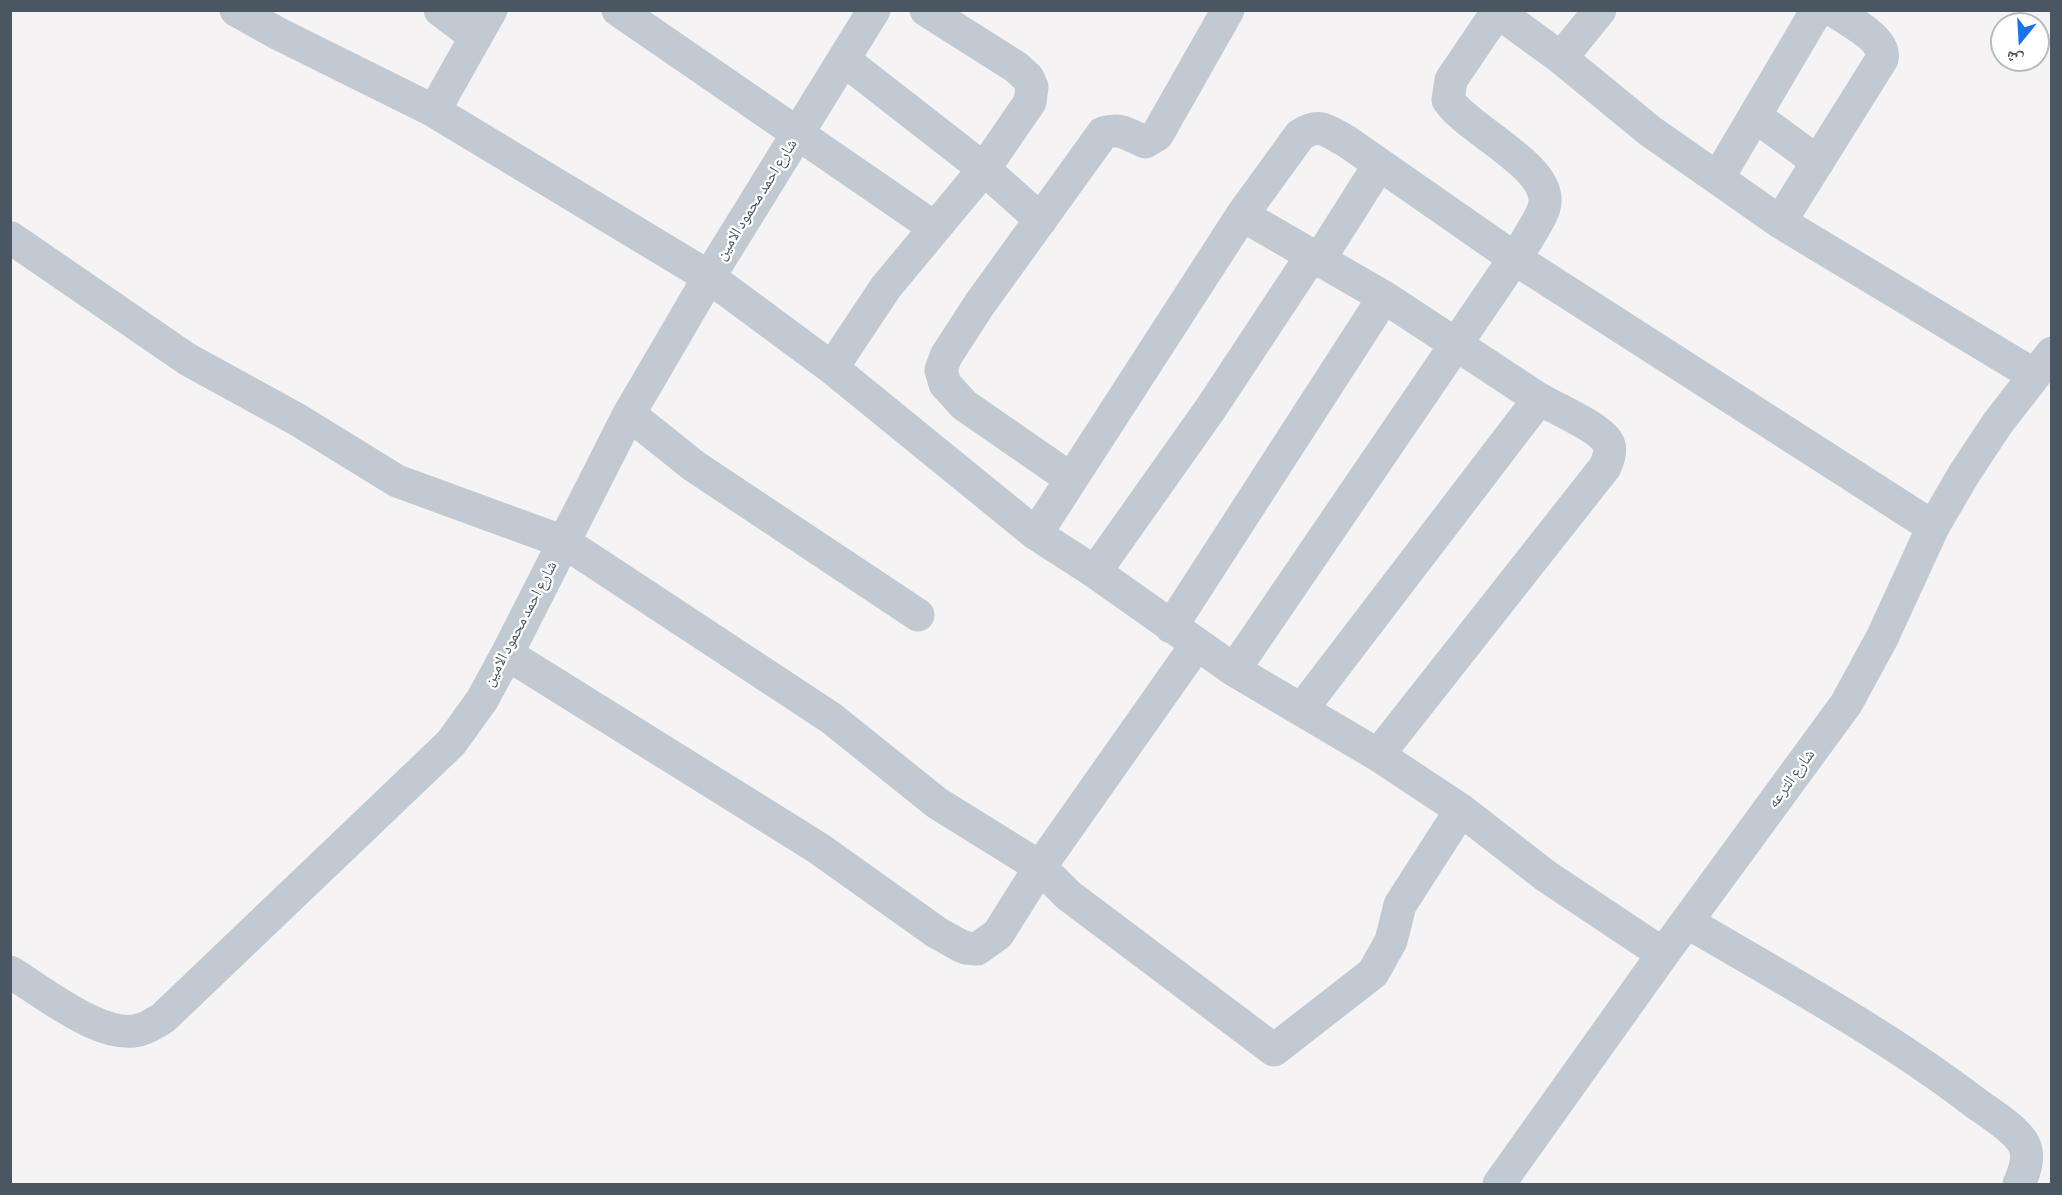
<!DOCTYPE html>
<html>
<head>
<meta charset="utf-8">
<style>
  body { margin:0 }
  #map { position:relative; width:2062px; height:1195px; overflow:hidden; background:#f5f3f3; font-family:"Sofia Sans Condensed","Noto Naskh Arabic",sans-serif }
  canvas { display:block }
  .frame { position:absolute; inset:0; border:12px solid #4a5661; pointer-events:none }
  .north { position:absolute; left:1990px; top:12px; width:60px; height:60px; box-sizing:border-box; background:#fff; border:2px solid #b7bbc0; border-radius:50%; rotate:198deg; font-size:16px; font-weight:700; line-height:24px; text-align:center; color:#4a5661 }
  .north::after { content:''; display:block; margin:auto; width:21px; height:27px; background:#1a73e8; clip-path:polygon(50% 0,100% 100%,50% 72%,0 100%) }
</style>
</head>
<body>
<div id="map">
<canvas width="2062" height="1195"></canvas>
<div class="frame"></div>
<div class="north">ش</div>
</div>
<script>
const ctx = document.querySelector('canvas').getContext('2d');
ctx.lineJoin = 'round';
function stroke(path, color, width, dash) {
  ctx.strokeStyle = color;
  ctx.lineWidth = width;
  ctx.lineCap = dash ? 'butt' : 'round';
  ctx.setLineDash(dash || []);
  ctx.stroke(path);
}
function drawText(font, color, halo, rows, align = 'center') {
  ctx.font = font + ' "Sofia Sans Condensed","Noto Naskh Arabic",sans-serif';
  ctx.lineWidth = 4.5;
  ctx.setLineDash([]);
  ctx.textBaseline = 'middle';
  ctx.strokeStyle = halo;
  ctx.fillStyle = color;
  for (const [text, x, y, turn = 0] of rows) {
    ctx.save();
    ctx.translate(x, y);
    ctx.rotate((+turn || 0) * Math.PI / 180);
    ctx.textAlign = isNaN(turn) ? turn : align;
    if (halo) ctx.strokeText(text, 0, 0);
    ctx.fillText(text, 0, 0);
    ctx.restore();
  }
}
const minor = new Path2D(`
  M236,10L277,33L434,111L709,277L832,368L1036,534L1095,572L1234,670L1378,755L1461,810L1546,876L1663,954
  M440,10L476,37
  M618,10L935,228
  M1495,10L1561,58L1650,131L1780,222L2034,375
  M1561,58L1600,10
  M844,60L984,169L1041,220
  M434,111L491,10
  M1755,116L1818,162
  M1718,178L1817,10
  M1242,215L1384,297
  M1780,222L1882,59C1887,39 1847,20 1833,10
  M11,238L187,359L298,420L397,481L564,542L831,718L937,803L1040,867L1068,895L1274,1050L1373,973L1391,941L1400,905L1461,810
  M1319,260L1379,165
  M832,368L886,287L984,169L1030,102L1032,87L1028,78L1016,67L926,10
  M629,414L694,466L918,615
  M1071,479L964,405L945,384L941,370L946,356L979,305L1103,133C1121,127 1129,135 1145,142L1157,135L1228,10
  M1036,534L1242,215L1300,135C1320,122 1327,131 1346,141L1514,258L1933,527
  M1095,572L1211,408L1312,255
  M1171,627L1384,297L1539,399L1302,709
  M507,654L818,848L936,932L959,945L966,948L977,949L998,934L1040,867L1197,644
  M1234,670L1527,240C1533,228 1544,215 1545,202C1548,165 1467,129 1448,100L1451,80L1497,12
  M1378,755L1605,467C1608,460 1612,450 1608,443C1601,428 1555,408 1539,399
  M1687,922C1782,978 1880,1031 1969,1098C1984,1110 2011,1125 2022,1141C2031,1154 2025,1171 2019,1184
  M10,972C42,991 105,1043 142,1029C149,1027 156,1022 163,1018L451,743L482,700L507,654L629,414L709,277L874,10
  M1499,1184L1663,954L1846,704L1882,638L1933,527L1964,474L1997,424L2052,353`);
const streetNames = [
  ["شارع احمد محمود الامين",757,200,-58],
  ["شارع احمد محمود الامين",521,624,-62],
  ["شارع الترعه",1792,779,-54]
];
stroke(minor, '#c1cad2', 33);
drawText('16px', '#4a5661', '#fff', streetNames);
</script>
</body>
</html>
